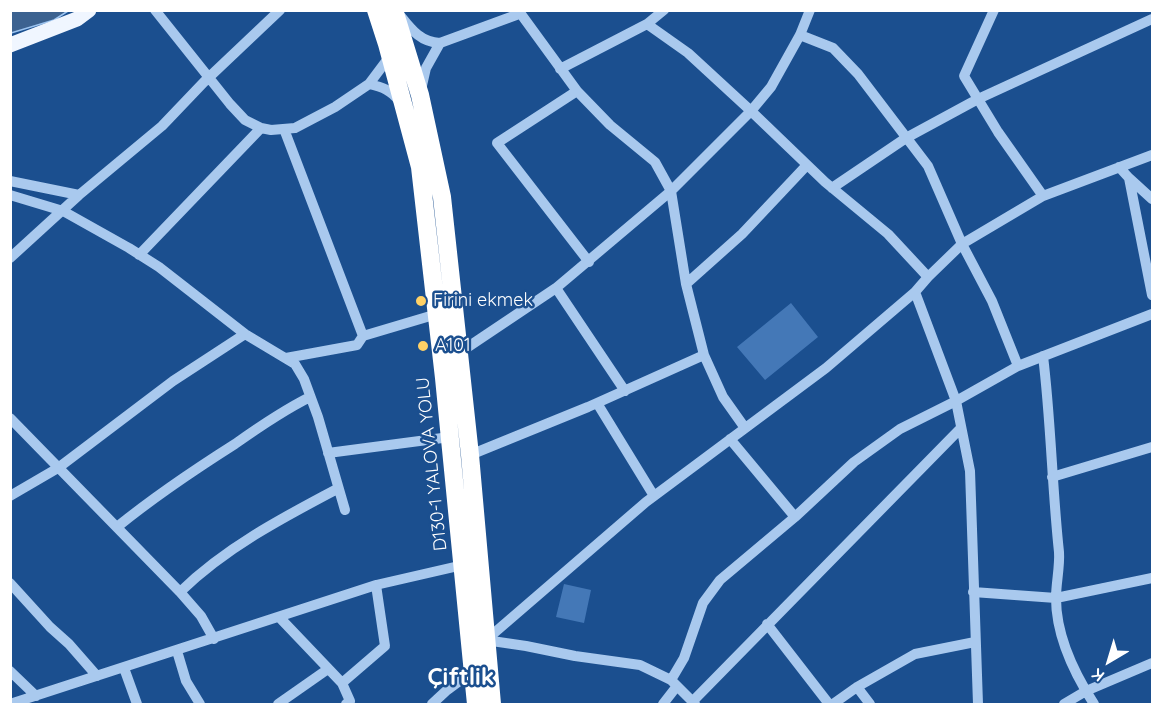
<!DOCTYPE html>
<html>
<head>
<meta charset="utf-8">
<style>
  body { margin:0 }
  #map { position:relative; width:1163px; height:715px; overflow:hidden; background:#1b4f8f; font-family:Quicksand,sans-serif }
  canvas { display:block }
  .frame { position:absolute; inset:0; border:12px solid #fff; pointer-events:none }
  .north { position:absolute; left:1079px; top:631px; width:60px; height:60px; -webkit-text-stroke:4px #1b4f8f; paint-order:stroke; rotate:218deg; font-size:16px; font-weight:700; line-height:24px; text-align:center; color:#fff }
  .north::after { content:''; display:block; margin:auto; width:21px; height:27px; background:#fff; clip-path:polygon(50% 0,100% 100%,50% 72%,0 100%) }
</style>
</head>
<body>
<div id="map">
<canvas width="1163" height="715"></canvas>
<div class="frame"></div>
<div class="north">K</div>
</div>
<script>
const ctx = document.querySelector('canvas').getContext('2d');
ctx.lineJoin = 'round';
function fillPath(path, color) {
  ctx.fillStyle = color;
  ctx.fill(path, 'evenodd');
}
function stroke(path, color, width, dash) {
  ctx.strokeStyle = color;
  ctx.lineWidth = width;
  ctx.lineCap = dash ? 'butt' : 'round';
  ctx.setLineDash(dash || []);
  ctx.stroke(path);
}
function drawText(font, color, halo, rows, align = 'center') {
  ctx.font = font + ' Quicksand,sans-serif';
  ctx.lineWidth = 5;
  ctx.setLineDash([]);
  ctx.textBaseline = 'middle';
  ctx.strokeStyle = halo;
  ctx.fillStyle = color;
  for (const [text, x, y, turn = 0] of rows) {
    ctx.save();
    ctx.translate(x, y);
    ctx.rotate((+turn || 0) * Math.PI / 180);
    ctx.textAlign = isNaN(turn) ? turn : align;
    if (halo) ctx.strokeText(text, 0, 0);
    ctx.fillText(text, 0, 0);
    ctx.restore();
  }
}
const water = new Path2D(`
  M11,10H68V11L54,20L11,33Z`);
const building = new Path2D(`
  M791,303L818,337L765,380L737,347Z
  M564,584L591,590L584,623L556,617Z`);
const minor = new Path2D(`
  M155,10L230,104L245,120L261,128L271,130L295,128L335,107L369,84L390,56
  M518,10L577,91L610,125L655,162L671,191L686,284L704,355L723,397L745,428
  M994,10L964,76L998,132L1043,196
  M399,14C411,29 420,42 440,43L519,14
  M647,24L664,10
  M800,35L833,48L858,74L928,166L962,244L992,301L1018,366
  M560,69L647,24L688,53L751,111L825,182L888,234L928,277
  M369,84C382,87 391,90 399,101
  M421,90L426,68L440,43
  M577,91L497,143L589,262
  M284,129L363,336L357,345L286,358
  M1119,167L1129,178L1152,295
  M1129,178L1152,199
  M10,181L79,195
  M832,188L906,138L978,99L1152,19
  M10,195L63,211L129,248L159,267L245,334L295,364L304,379L318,417L345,510
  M139,255L261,128
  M10,258L79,195L162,126L204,82L280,10
  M686,284L742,234L807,165
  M556,288L625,391
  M915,292L956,401L970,471L978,704
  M363,336L437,314
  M459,353L556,288L671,191L751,111L771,87L800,35L810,10
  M1043,356C1051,421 1052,487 1059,552C1060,567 1056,583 1056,598C1056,636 1074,673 1094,704
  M597,403L654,496
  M10,418L180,592L201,616L214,639
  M730,439L795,517
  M328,453L450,437
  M470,455L588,407L704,355
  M1052,477L1152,447
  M10,496L58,468L173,381L245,334
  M117,527C154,497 194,470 235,444C259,427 284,410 310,397
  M10,583L50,627L69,644L97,676
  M180,592C225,548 282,518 337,489
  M973,592L1056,598L1152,578
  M280,618L342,683L385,646L376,585
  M767,624L829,704
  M485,640L526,646L575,656L640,665L671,680L695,704
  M486,640L646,502L826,368L915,292L928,277L962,244L1043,196L1152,155
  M177,651L186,681L200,704
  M124,668L137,704
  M10,671L36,696
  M671,680L684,658L703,603L720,580L795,517L854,462L900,429L956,401L1018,366L1152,314
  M342,683L350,701L346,704
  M857,687L870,704
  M693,701L961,428
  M10,704L376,585L463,565
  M278,704L328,669
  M432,704L446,691L473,671
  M663,704L677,686
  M833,704L857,687L915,654L975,642
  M1064,704L1086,691L1152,663`);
const major = new Path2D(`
  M10,45L77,19L89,10`);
const highway = new Path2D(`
  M376,10L387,44L420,167L444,378L476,704
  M394,10L420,95L442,197L470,455L492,704`);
const markers = [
  [421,301,6,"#ffd166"],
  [423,346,6,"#ffd166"]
];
const poiNames = [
  ["Firini ekmek",433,301],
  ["A101",435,346]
];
const streetNames = [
  ["D130-1 YALOVA YOLU",432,464,-96]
];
const districtNames = [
  ["Çiftlik",461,678]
];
fillPath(water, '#3c6290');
stroke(water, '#9cc4f0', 1.5);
fillPath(building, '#4478b7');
stroke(minor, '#a9c9ee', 10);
stroke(major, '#f0f6ff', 15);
stroke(highway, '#fff', 18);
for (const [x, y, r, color] of markers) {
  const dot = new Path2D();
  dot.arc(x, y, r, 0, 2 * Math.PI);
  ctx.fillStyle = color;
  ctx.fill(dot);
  stroke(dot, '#1b4f8f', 2);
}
drawText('18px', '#fff', '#1b4f8f', poiNames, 'left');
drawText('18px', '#fff', '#1b4f8f', streetNames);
drawText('bold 24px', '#fff', '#1b4f8f', districtNames);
</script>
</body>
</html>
